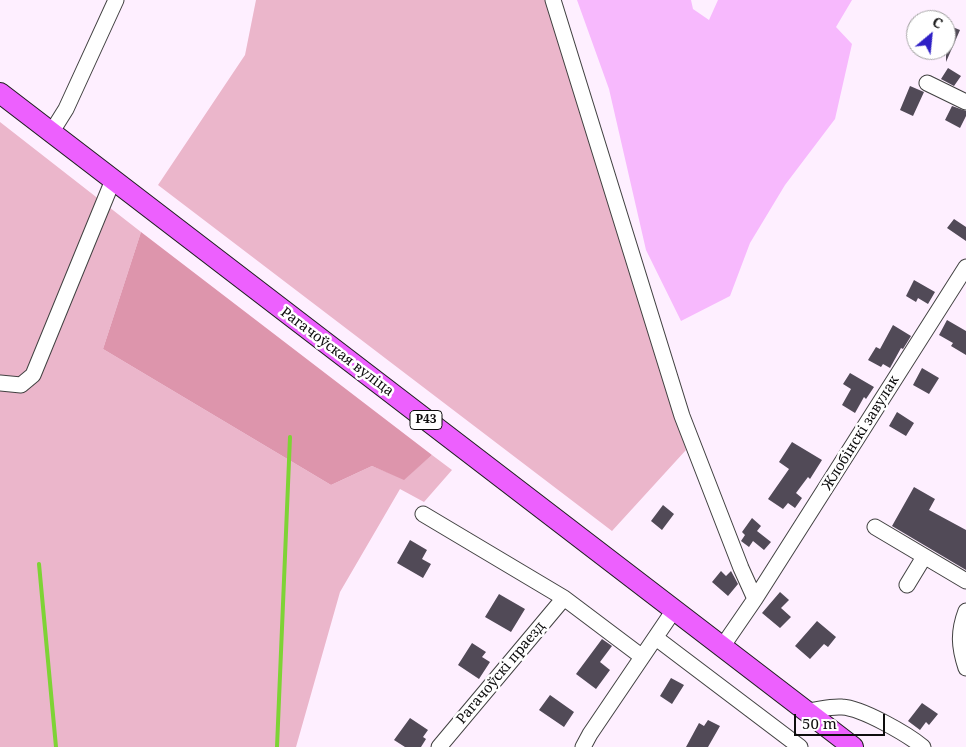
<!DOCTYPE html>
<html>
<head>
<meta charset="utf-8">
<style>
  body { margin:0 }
  #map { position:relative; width:966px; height:747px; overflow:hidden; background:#feefff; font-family:"Noto Serif",serif }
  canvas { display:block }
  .north { position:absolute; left:906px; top:10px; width:50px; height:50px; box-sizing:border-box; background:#fff; border:1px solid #9f9f9f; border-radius:50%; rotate:28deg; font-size:14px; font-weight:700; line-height:20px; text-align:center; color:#0e0e0e }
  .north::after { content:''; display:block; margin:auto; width:18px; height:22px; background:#2e1fc5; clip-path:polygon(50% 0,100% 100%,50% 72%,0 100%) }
  .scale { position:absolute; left:794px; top:714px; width:91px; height:22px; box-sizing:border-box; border:2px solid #0e0e0e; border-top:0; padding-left:6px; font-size:15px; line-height:18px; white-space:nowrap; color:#0e0e0e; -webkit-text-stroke:4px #fff; paint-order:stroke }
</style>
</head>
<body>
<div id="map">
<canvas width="966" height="747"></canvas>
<div class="north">С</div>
<div class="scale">50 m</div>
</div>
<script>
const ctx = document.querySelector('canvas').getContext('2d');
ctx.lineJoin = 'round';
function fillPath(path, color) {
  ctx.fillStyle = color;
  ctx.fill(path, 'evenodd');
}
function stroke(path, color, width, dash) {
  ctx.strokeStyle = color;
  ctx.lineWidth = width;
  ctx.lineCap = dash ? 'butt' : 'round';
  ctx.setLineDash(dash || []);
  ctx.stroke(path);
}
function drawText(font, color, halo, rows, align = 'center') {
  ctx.font = font + ' "Noto Serif",serif';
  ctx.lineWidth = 5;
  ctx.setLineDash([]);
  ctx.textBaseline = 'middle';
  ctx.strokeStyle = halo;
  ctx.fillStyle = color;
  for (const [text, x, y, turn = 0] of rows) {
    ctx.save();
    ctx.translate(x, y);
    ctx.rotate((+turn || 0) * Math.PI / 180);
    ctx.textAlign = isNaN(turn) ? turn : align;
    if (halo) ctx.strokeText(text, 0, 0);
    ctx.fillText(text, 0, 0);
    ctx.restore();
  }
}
const green = new Path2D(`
  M256,0H552L686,450L612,531L158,185L245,55Z
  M0,122L141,232L103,349L331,485L372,466L404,479L432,455L452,470L424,502L400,489L340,592L296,747H0Z`);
const forest = new Path2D(`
  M141,232L432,455L404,480L372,466L331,485L103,349Z`);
const sand = new Path2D(`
  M577,0H691L693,9L709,20L718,0H852L836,27L852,44L835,119L785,185L750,243L730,296L681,321L646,250L609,89Z`);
const stream = new Path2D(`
  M39,564L56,747
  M277,747L290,437`);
const building = new Path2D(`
  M950,26L960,30L946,62V35Z
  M948,68L961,76L954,86L941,79Z
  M910,86L924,92L913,116L900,110Z
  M952,106L966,111V116L960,128L945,120Z
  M954,219L966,227V241L947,228Z
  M914,280L935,292L928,304L918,298L916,302L906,296Z
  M947,320L966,331V355L951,346L953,343L939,335Z
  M893,325L911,336L903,349L901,348L890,368L883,364L881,367L868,360L876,347L880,349Z
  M922,368L939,378L929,394L913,385Z
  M850,373L874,387L866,399L864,397L855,413L842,405L851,389L843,384Z
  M897,412L914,423L906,436L889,426Z
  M792,442L822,460L810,479L808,477L796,493L802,498L795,508L788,503L783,509L768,499L789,469L779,462Z
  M914,487L935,499L929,510L966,530V570L892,526Z
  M663,505L674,514L662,530L651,521Z
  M752,518L761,526L757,531L771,542L764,550L753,541L749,547L741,541L745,535L742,532Z
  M410,540L427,550L422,559L431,564L423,578L397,563Z
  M721,571L726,576L731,571L738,584L728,596L712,582Z
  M780,592L789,600L781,608L791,617L780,628L762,613Z
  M499,594L525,609L511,632L485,617Z
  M817,621L836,637L828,647L824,644L810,659L795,646Z
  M602,639L612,646L600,662L610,670L596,689L576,674Z
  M472,643L486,652L482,657L490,662L479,679L458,665Z
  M671,678L684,685L672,704L660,696Z
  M550,695L574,712L564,727L539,710Z
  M922,703L938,714L929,725L926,722L920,730L908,721Z
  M410,718L428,730L423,737L426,739L421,747H405L394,740Z
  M708,720L720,726L708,747H686L699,723L704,726Z`);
const minor = new Path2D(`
  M553,0L682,416L741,568L755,599L722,647
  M927,83L966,102
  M51,133L66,109L116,0
  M0,383L21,385L33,375L113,180
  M423,514L564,598L641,656
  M875,527L966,581
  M907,585L924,557
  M755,599L966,267
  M966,611C958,632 959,647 966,668
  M656,638L800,747
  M806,711C818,710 830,706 842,707C862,708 907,734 923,747
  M439,747L564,598
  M583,747L590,734L674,610`);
const major = new Path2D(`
  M0,93L853,747`);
const shields = [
  [426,420,32]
];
const shieldNames = [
  ["Р43",426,420]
];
const streetNames = [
  ["Рагачоўская вуліца",337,352,37],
  ["Жлобінскі завулак",861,433,-58],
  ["Рагачоўскі праезд",501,673,-50]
];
fillPath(green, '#ebb6cb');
fillPath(forest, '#dd95ac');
fillPath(sand, '#f7b9fd');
stroke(stream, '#7ed335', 4);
fillPath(building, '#514a57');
stroke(minor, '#414141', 17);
stroke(major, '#1f1f1f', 22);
stroke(minor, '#fff', 15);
stroke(major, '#ed60fe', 20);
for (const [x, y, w] of shields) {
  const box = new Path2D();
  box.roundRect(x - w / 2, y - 9.5, w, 19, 4);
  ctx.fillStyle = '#fff';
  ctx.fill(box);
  stroke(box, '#0e0e0e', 1);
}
drawText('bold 12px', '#0e0e0e', null, shieldNames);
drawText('14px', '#0e0e0e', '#fff', streetNames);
</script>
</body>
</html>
